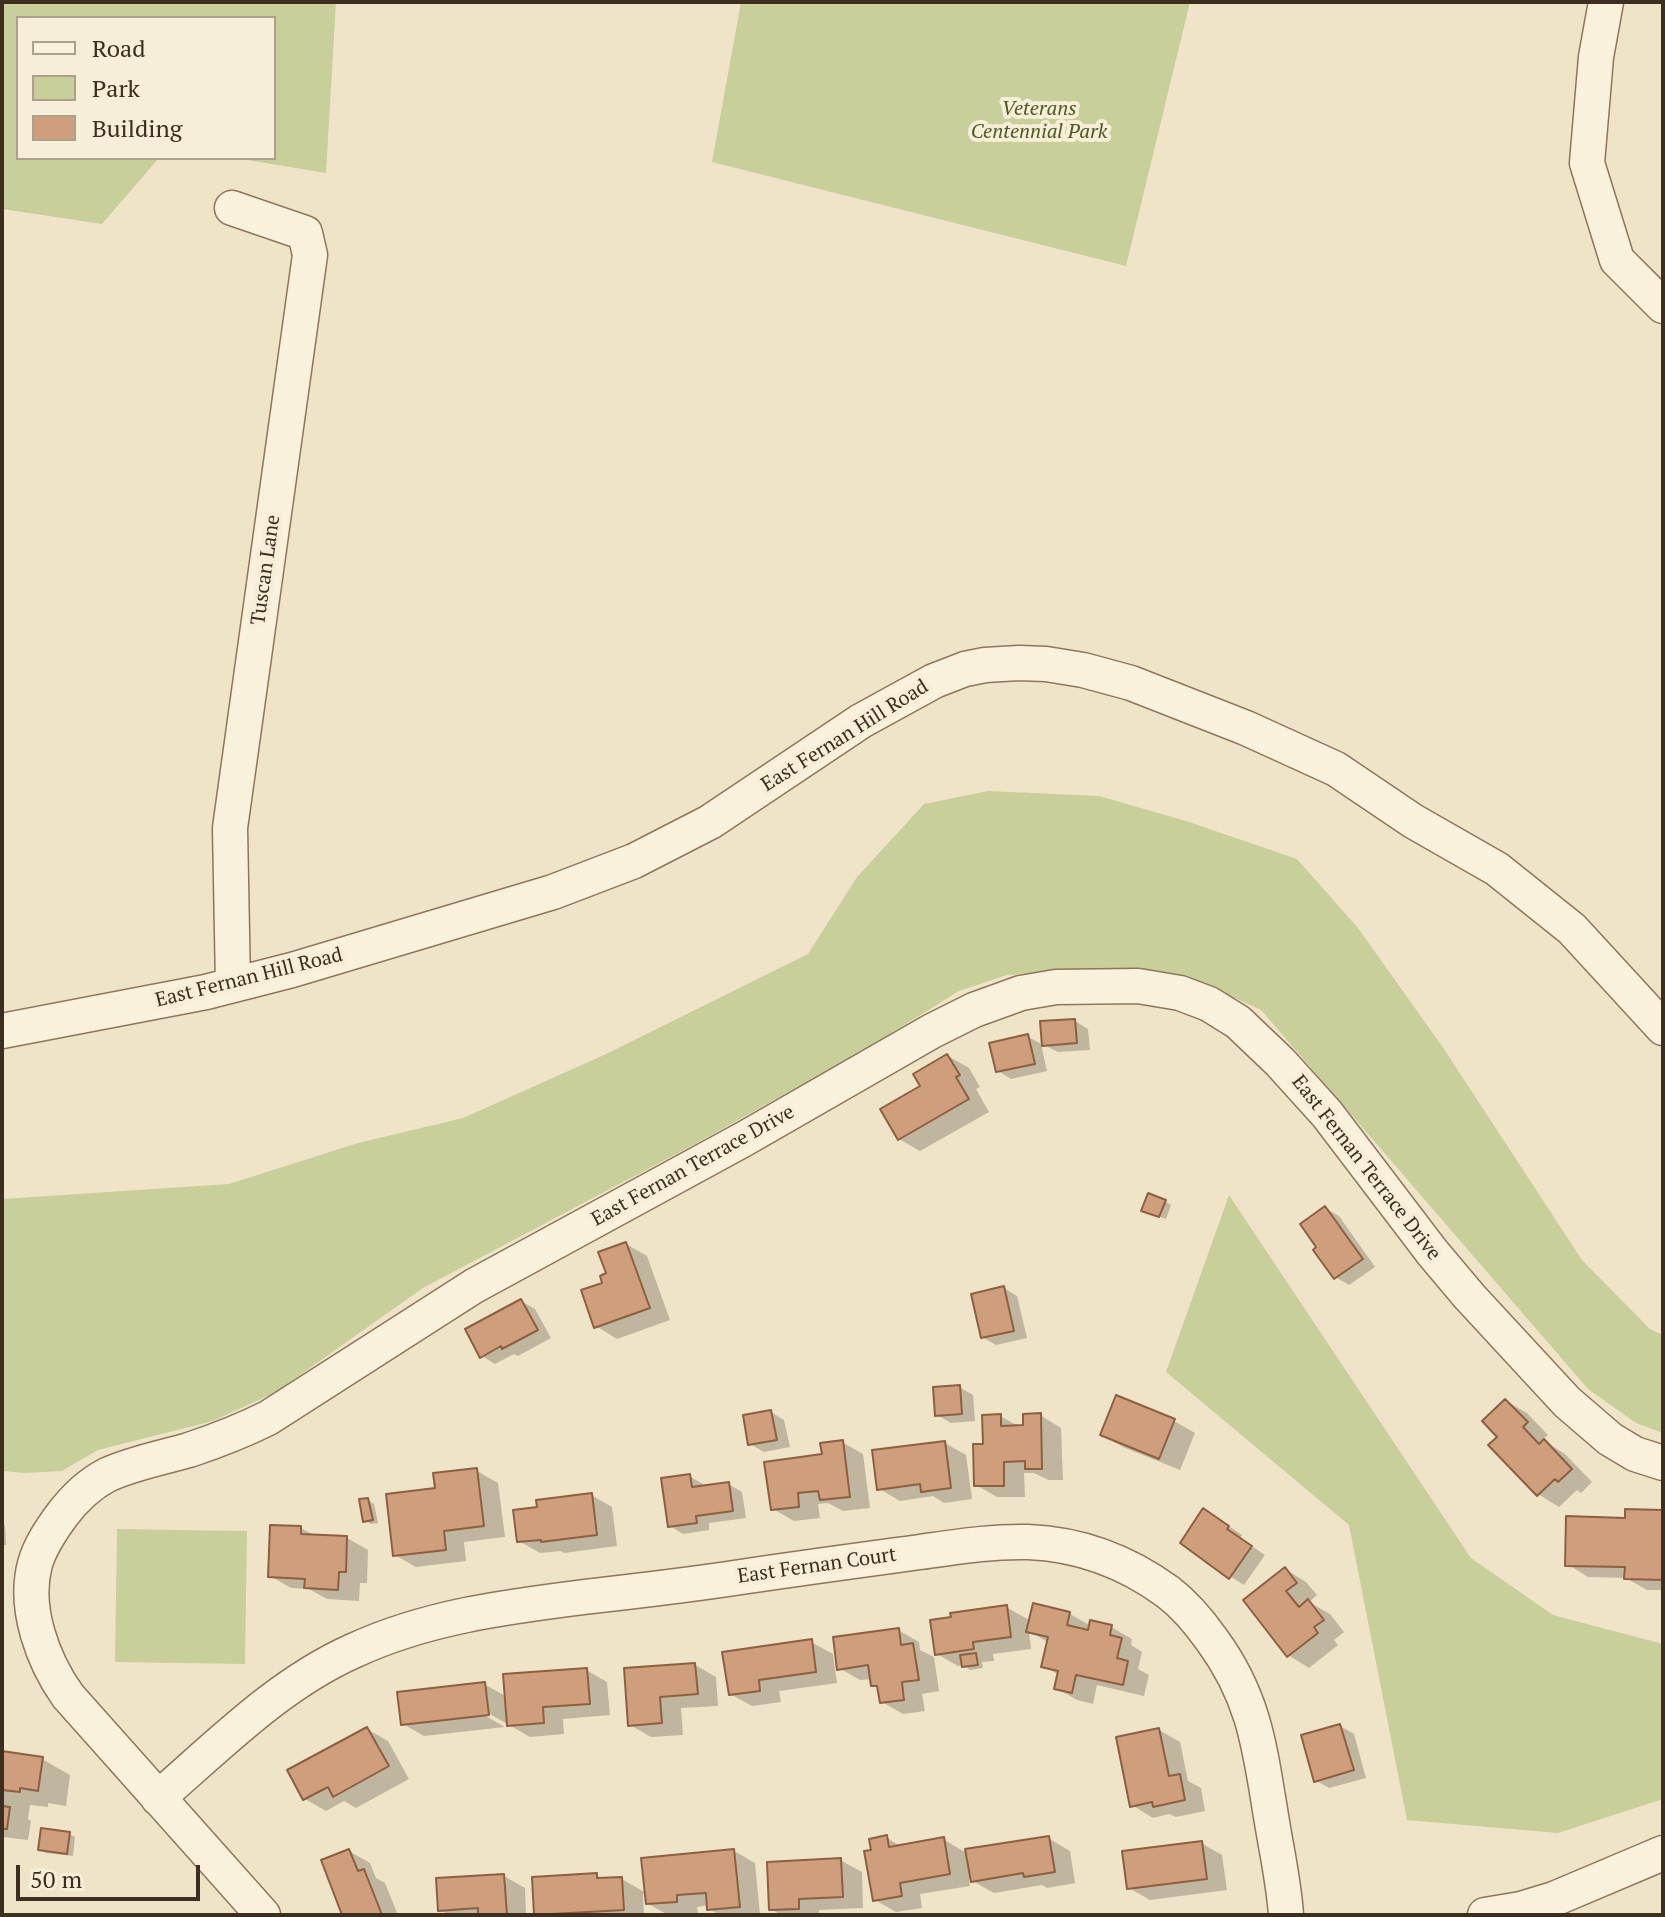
<!DOCTYPE html>
<html>
<head>
<meta charset="utf-8">
<style>
  body { margin:0 }
  #map { position:relative; width:1665px; height:1917px; overflow:hidden; background:#f0e4c8; font-family:"PT Serif",serif }
  canvas { display:block }
  .frame { position:absolute; inset:0; border:4px solid #3d2e20; pointer-events:none }
  .legend { position:absolute; left:16px; top:16px; width:260px; height:144px; box-sizing:border-box; background:#f7eed8; border:2px solid #ada18e; margin:0; padding:10px 14px; list-style:none; font-size:24px; color:#3d2e20 }
  .legend li { display:flex; align-items:center; gap:16px; height:40px }
  .legend b { width:40px; border:2px solid #ada18e }
  .scale { position:absolute; left:16px; top:1865px; width:184px; height:36px; box-sizing:border-box; border:4px solid #3d2e20; border-top:0; padding-left:10px; font-size:24px; line-height:28px; white-space:nowrap; color:#3d2e20; -webkit-text-stroke:6px #f7eed8; paint-order:stroke }
</style>
</head>
<body>
<div id="map">
<canvas width="1665" height="1917"></canvas>
<div class="frame"></div>
<ul class="legend">
<li><b style="height:10px;background:#faf1dc"></b>Road</li>
<li><b style="height:22px;background:#c9cf9b"></b>Park</li>
<li><b style="height:22px;background:#cf9f7d"></b>Building</li>
</ul>
<div class="scale">50 m</div>
</div>
<script>
const ctx = document.querySelector('canvas').getContext('2d');
ctx.lineJoin = 'round';
function fillPath(path, color) {
  ctx.fillStyle = color;
  ctx.fill(path, 'evenodd');
}
function stroke(path, color, width, dash) {
  ctx.strokeStyle = color;
  ctx.lineWidth = width;
  ctx.lineCap = dash ? 'butt' : 'round';
  ctx.setLineDash(dash || []);
  ctx.stroke(path);
}
function drawText(font, color, halo, rows, align = 'center') {
  ctx.font = font + ' "PT Serif",serif';
  ctx.lineWidth = 8;
  ctx.setLineDash([]);
  ctx.textBaseline = 'middle';
  ctx.strokeStyle = halo;
  ctx.fillStyle = color;
  for (const [text, x, y, turn = 0] of rows) {
    ctx.save();
    ctx.translate(x, y);
    ctx.rotate((+turn || 0) * Math.PI / 180);
    ctx.textAlign = isNaN(turn) ? turn : align;
    if (halo) ctx.strokeText(text, 0, 0);
    ctx.fillText(text, 0, 0);
    ctx.restore();
  }
}
const green = new Path2D(`
  M2,2H336L326,173L235,158H274V18H18V158H159L102,224L2,209Z
  M741,2H1190L1126,266L712,162Z
  M988,791L1099,796L1186,821L1297,859L1358,928L1442,1046L1582,1260L1650,1329L1663,1335V1433L1636,1423L1588,1389L1261,1010L1198,981L1149,970L1085,969L1007,975L959,991L864,1050L695,1144L423,1288L276,1392L213,1421L98,1450L62,1471L25,1473L2,1471V1199L229,1184L358,1143L463,1118L604,1055L808,954L857,877L924,804Z
  M1229,1195L1471,1558L1553,1615L1663,1644V1799L1558,1833L1407,1820L1349,1525L1166,1372Z
  M117,1529L247,1531L245,1664L115,1662Z`);
const shadow = new Path2D(`
  M1075,1021L1088,1029L1090,1050L1058,1052L1044,1045Z
  M1027,1036L1041,1044L1047,1071L1011,1079L998,1071Z
  M948,1056L969,1068L980,1087L976,1089L989,1112L920,1151L899,1139L923,1087Z
  M1165,1201L1171,1205L1166,1219L1150,1213Z
  M1325,1208L1339,1216L1375,1267L1349,1285L1335,1277Z
  M626,1244L647,1256L670,1320L617,1339L596,1326L605,1284Z
  M1004,1288L1017,1296L1027,1338L996,1345L982,1337Z
  M521,1301L535,1309L551,1338L518,1356L514,1354L495,1364L482,1356Z
  M959,1387L973,1395L975,1421L951,1423L937,1415Z
  M1118,1398L1174,1421L1195,1433L1180,1470L1123,1447L1102,1435Z
  M1506,1401L1527,1413L1548,1435L1543,1439L1546,1442L1565,1454L1592,1482L1581,1493L1577,1490L1559,1507L1538,1494L1499,1437Z
  M771,1412L784,1420L790,1447L764,1452L750,1444Z
  M1040,1415L1061,1428L1063,1480H1048L1034,1473H1024L1025,1497H997L976,1485L985,1446L1000,1416L1020,1427Z
  M842,1442L863,1454L870,1508L843,1511L828,1503L818,1504L820,1518L794,1521L773,1509L824,1456Z
  M945,1443L966,1455L972,1499L944,1503L933,1496L900,1501L878,1488Z
  M477,1471L498,1483L505,1537L464,1542L466,1561L416,1567L395,1555L437,1490Z
  M689,1476L703,1484L704,1488L728,1484L742,1492L746,1518L709,1523V1530L683,1534L670,1526Z
  M591,1495L612,1507L617,1546L564,1553L561,1551L540,1553L519,1541L539,1509Z
  M368,1500L374,1504L378,1523L371,1524L365,1520Z
  M1663,1512V1590H1647L1626,1578L1588,1577L1567,1564L1626,1520Z
  M1217,1518L1242,1535L1240,1538L1265,1555L1244,1585L1207,1562Z
  M2,1524L5,1526L6,1545H2Z
  M301,1528L317,1537L347,1538L368,1550L367,1583H360L359,1601L327,1599L309,1589L291,1588L270,1576Z
  M1285,1569L1306,1582L1317,1595L1309,1602L1330,1614L1344,1632L1334,1640L1338,1645L1309,1668L1288,1655Z
  M1034,1605L1070,1614L1091,1626L1111,1627L1132,1639L1131,1645L1142,1652L1138,1669L1149,1675L1144,1696L1097,1685L1093,1704L1077,1700L1056,1688L1059,1675L1044,1666L1049,1643L1029,1631L1031,1649L993,1654L994,1661L982,1662L983,1668L970,1670L964,1665L958,1666L937,1654L1006,1607L1031,1621Z
  M898,1630L919,1642L920,1650L934,1657L939,1691L922,1694L925,1711L903,1714L882,1702L880,1689L873,1685L872,1679L860,1680L839,1668Z
  M811,1642L833,1654L837,1683L779,1691L781,1702L752,1706L730,1694Z
  M695,1665L716,1677L718,1706L681,1708L683,1735L651,1737L630,1725Z
  M586,1670L607,1682L610,1715L563,1719L564,1734L530,1737L481,1709L479,1712L505,1727L424,1736L403,1724L484,1684L507,1697Z
  M1340,1726L1354,1734L1366,1778L1329,1788L1315,1780Z
  M367,1729L388,1741L409,1779L356,1808L344,1801L326,1811L305,1799Z
  M1159,1730L1180,1742L1188,1781L1201,1788L1205,1811L1176,1817L1169,1814L1153,1818L1132,1805Z
  M2,1753L42,1759L70,1775L66,1806L48,1803V1807L30,1805L28,1819L31,1821L28,1840L2,1837Z
  M69,1834L75,1837L73,1856L46,1853L40,1849Z
  M887,1838L902,1847L943,1839L968,1854L1048,1838L1070,1851L1075,1883L1047,1888L1042,1885L994,1893L969,1879L970,1886L920,1894L922,1908L896,1912L875,1900L874,1851Z
  M1201,1843L1222,1855L1227,1890L1150,1900L1129,1888Z
  M349,1851L370,1863L376,1878L385,1883L398,1915H345Z
  M734,1851L755,1863L760,1915H720L709,1909V1905L697,1907L698,1913L668,1915L647,1903L646,1894H643L644,1915L536,1914L596,1875L604,1880L622,1879L646,1893Z
  M840,1860L862,1872L863,1908L819,1910V1915H781L771,1909Z
  M504,1876L525,1888L526,1915H449L440,1910Z`);
const building = new Path2D(`
  M1075,1019L1077,1043L1042,1046L1040,1021Z
  M1028,1034L1035,1064L996,1072L989,1043Z
  M947,1054L960,1075L956,1077L969,1099L898,1140L880,1109L920,1086L913,1074Z
  M1148,1193L1166,1200L1159,1217L1141,1211Z
  M1325,1206L1363,1259L1334,1279L1313,1250L1316,1247L1300,1224Z
  M626,1242L650,1308L594,1328L581,1290L602,1283L600,1276L606,1273L598,1252Z
  M1004,1286L1014,1331L981,1338L971,1294Z
  M521,1299L538,1330L502,1349L501,1346L480,1358L465,1329Z
  M960,1385L962,1414L935,1416L933,1387Z
  M1116,1395L1175,1419L1159,1459L1100,1435Z
  M1505,1399L1528,1422L1523,1427L1539,1444L1544,1439L1572,1469L1558,1482L1555,1479L1537,1496L1488,1445L1497,1437L1482,1421Z
  M771,1410L777,1440L748,1445L743,1415Z
  M1041,1413L1042,1469H1025V1461L1004,1462V1486H974L973,1444H983L982,1415L1001,1414V1426L1023,1425V1414Z
  M843,1440L850,1497L820,1500L818,1491L798,1493L799,1507L771,1510L764,1462L822,1454L820,1443Z
  M945,1441L951,1488L921,1492L920,1484L877,1490L872,1450Z
  M477,1468L484,1526L444,1531L446,1550L393,1556L386,1494L435,1488L433,1473Z
  M690,1474L692,1487L729,1482L733,1511L696,1516L697,1523L668,1527L661,1478Z
  M592,1493L597,1535L541,1542V1540L517,1542L513,1510L537,1507L536,1500Z
  M368,1498L373,1520L363,1522L359,1499Z
  M1203,1508L1229,1526L1227,1529L1252,1546L1229,1579L1180,1543Z
  M1625,1509L1663,1510V1580L1624,1579L1625,1567L1565,1566L1566,1516L1625,1518Z
  M270,1525L301,1526V1534L347,1536L346,1572H339L338,1590L304,1588L305,1579L268,1577Z
  M1285,1567L1297,1583L1286,1591L1299,1607L1308,1599L1324,1620L1314,1627L1318,1633L1287,1657L1243,1600Z
  M1033,1603L1070,1612L1067,1625L1088,1630L1090,1620L1112,1625L1110,1635L1122,1638L1117,1658L1128,1661L1123,1685L1076,1675L1072,1693L1054,1689L1058,1671L1041,1667L1048,1637L1026,1632Z
  M1007,1605L1011,1637L973,1642L974,1649L935,1655L930,1620L951,1617L950,1613Z
  M899,1628L901,1645L913,1643L919,1680L902,1682L904,1700L880,1703L877,1686H871L868,1665L837,1670L833,1637Z
  M812,1639L816,1672L759,1680L760,1691L729,1695L722,1652Z
  M976,1653L978,1665L962,1667L960,1655Z
  M695,1663L698,1694L660,1697L662,1723L628,1726L624,1668Z
  M587,1668L590,1704L543,1707L544,1723L507,1726L503,1674Z
  M485,1682L489,1715L401,1725L397,1692Z
  M1340,1724L1354,1770L1314,1782L1301,1735Z
  M367,1727L389,1766L333,1797L328,1787L303,1800L287,1770Z
  M1159,1728L1169,1776L1180,1774L1185,1800L1153,1807L1152,1802L1130,1807L1116,1737Z
  M2,1751L43,1757L38,1791L20,1788V1792L2,1790Z
  M2,1806L10,1807L7,1829H2Z
  M41,1828L70,1832L67,1854L38,1850Z
  M887,1835L889,1847L944,1837L950,1874L900,1883L902,1896L873,1901L864,1851L871,1850L869,1839Z
  M1049,1836L1055,1872L1024,1877L1023,1873L971,1882L965,1849Z
  M1202,1841L1207,1879L1127,1889L1122,1851Z
  M349,1849L358,1871L364,1869L382,1915H342L321,1860Z
  M734,1849L740,1907L707,1910L706,1893L677,1895V1902L646,1904L641,1858Z
  M841,1858L843,1897L799,1899V1909L769,1910L767,1862Z
  M597,1873V1878L622,1877L624,1910L534,1915L532,1877Z
  M504,1874L507,1915H478V1908L438,1911L436,1878Z`);
const minor = new Path2D(`
  M1606,2L1596,57L1587,163L1617,260L1663,306
  M232,208L305,233L310,255L230,828L233,985
  M2,1031L206,992L292,970L553,892L634,861L710,822L861,721L934,681L965,669L985,665L1019,663L1046,664L1083,670L1131,683L1246,728L1336,769L1413,821L1497,869L1572,929L1663,1028
  M158,1798C219,1745 279,1684 353,1651C426,1617 505,1607 584,1597C637,1591 689,1585 741,1577C801,1568 861,1560 920,1552C956,1547 992,1541 1028,1542C1079,1544 1127,1562 1168,1592C1185,1605 1200,1623 1212,1640C1256,1700 1260,1751 1272,1822C1277,1853 1284,1884 1286,1915
  M263,1915L68,1696C43,1661 23,1608 35,1564C40,1546 51,1530 62,1515C74,1499 88,1485 107,1475C133,1463 161,1458 189,1450C216,1441 242,1431 268,1418L474,1286L744,1139L932,1031L974,1010L1021,993L1056,987L1138,986L1180,993L1209,1004L1238,1022L1280,1062L1327,1114L1432,1252L1469,1296L1567,1402L1610,1439L1635,1454L1663,1463
  M1485,1915L1521,1909L1554,1899L1663,1853`);
const parkNames = [
  ["Veterans",1039,109],
  ["Centennial Park",1039,132]
];
const streetNames = [
  ["Tuscan Lane",266,570,-82],
  ["East Fernan Hill Road",845,736,-32],
  ["East Fernan Hill Road",249,978,-14],
  ["East Fernan Terrace Drive",693,1166,-29],
  ["East Fernan Terrace Drive",1366,1168,52],
  ["East Fernan Court",817,1566,-8]
];
fillPath(green, '#c9cf9b');
fillPath(shadow, '#0003');
fillPath(building, '#cf9f7d');
stroke(building, '#8d5f41', 2);
stroke(minor, '#8d765c', 37);
stroke(minor, '#faf1dc', 34);
drawText('italic 20px', '#4d5a26', '#f7eed8', parkNames);
drawText('20px', '#3d2e20', '#f7eed8', streetNames);
</script>
</body>
</html>
